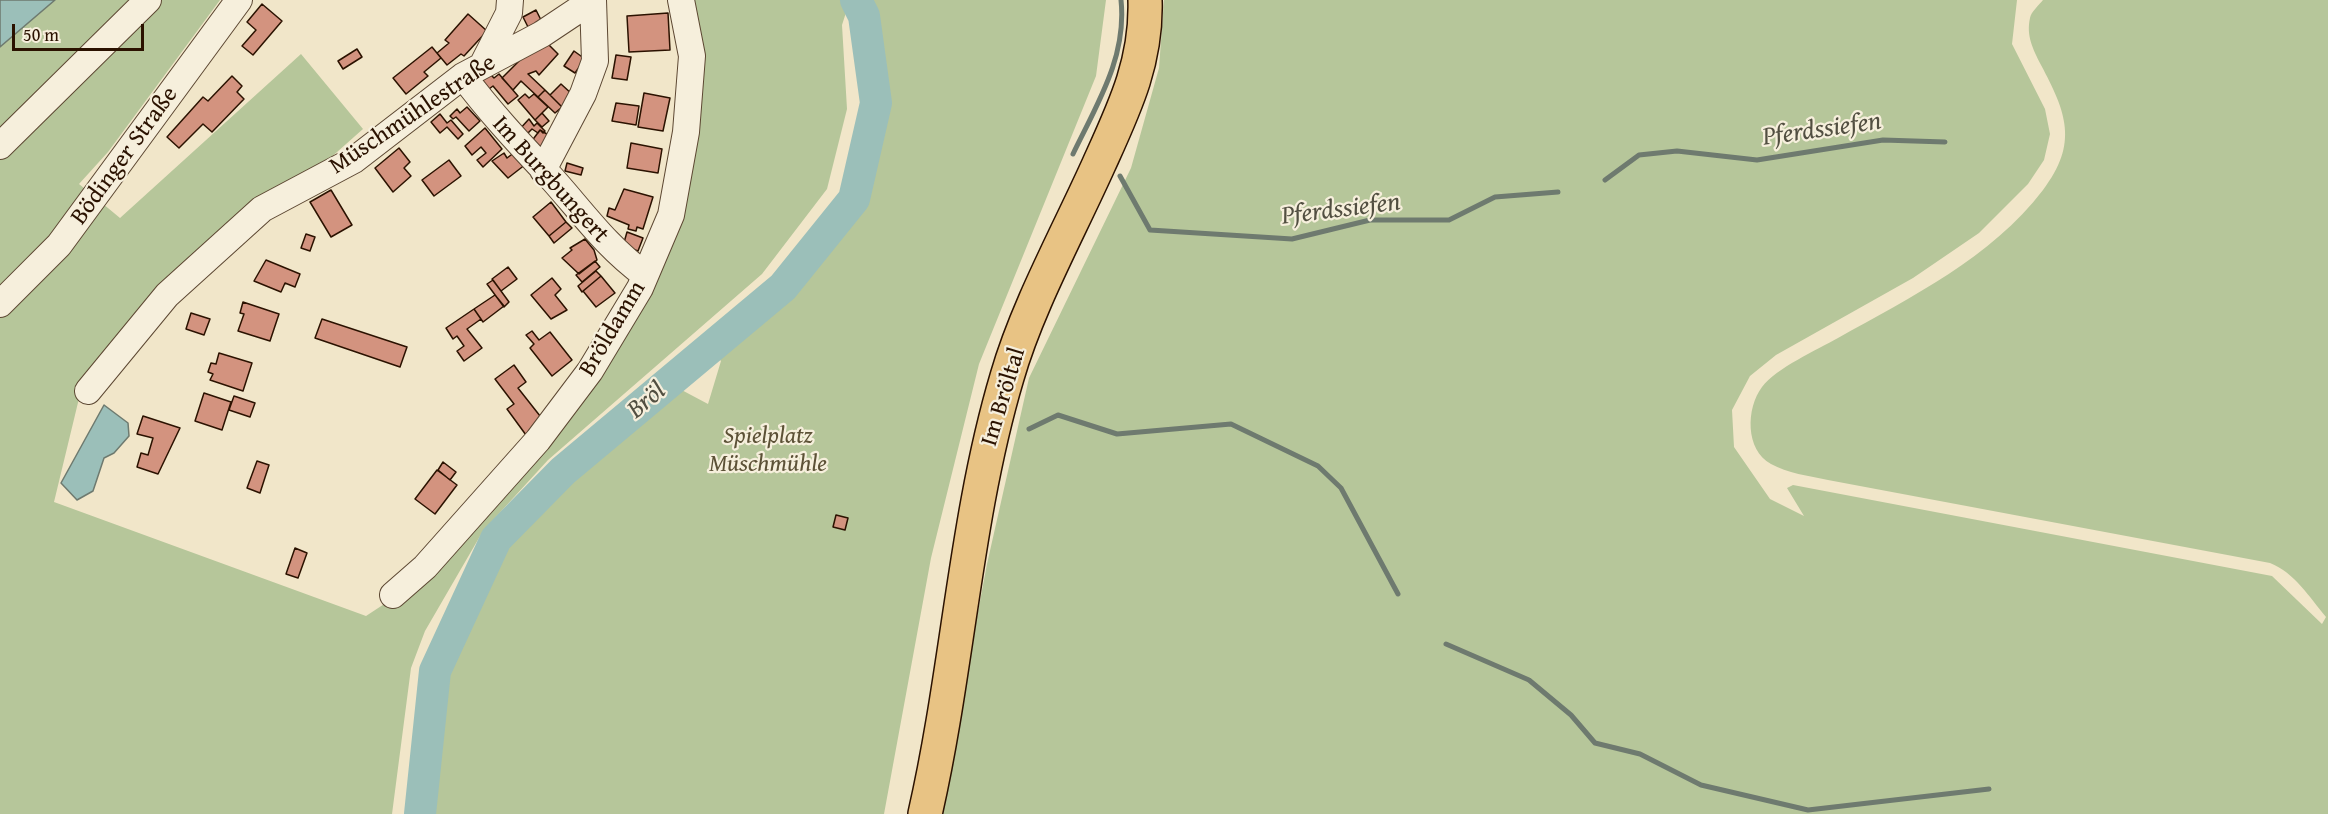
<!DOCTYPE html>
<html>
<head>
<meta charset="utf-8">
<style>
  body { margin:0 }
  #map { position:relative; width:2328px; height:814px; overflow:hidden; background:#f1e6c9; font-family:"Gentium Book Plus",serif }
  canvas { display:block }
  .scale { position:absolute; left:12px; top:24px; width:132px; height:27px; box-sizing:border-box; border:3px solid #2b1200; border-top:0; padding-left:8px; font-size:18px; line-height:21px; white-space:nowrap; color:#2b1200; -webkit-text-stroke:4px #f6efdc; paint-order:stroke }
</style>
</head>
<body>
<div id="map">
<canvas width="2328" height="814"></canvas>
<div class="scale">50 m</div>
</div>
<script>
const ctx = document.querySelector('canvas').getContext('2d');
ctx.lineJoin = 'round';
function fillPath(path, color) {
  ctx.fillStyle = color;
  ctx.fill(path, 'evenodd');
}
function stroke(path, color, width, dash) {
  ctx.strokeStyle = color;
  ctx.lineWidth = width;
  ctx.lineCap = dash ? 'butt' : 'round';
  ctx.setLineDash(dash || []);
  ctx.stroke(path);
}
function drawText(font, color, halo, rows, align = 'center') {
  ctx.font = font + ' "Gentium Book Plus",serif';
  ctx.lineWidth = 4.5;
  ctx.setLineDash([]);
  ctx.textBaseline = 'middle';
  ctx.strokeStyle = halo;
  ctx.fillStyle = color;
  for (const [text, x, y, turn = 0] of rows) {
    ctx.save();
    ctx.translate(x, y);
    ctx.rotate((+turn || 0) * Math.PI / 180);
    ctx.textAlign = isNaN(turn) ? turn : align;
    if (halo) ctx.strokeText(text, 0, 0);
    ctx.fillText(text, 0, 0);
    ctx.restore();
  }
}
const green = new Path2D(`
  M55,0H220L108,152L79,184L120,218L301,54L363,129L224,252L82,386L54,502L366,616L401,593L536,449L674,217L690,0H850L842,25L847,109L827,189L762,274L548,460L483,531L425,631L411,668L392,814H0V47Z
  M868,0H1106L1096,76L979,364L931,558L884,814H428L440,676L500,544L572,476L676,387L708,404L721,361L714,353L786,295L858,201L885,104L872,14Z
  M1164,0H2017L2012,44L2045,109L2050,134L2044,160L2028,184L1979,233L1913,278L1776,355L1750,376L1732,410L1734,447L1770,499L1804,516L1787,488L1793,485L2272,576L2322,624L2326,617C2310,598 2294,572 2270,563L1828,480C1809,476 1787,473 1771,464C1745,450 1746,408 1762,387C1776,368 1817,350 1838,338C1911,297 1991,258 2043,190C2079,143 2066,112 2041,65C2033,49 2026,36 2030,18C2031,12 2039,5 2043,0H2328V814H940L987,564L1029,378L1131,168L1159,68Z`);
const water = new Path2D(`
  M0,0H55L0,47Z
  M104,405L128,423L129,436L114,453L104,458L93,491L77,500L61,483Z`);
const stream = new Path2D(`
  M1073,154C1097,104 1127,57 1121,0
  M1120,176L1150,230L1292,239L1370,220H1449L1495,197L1558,192
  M1605,180L1639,155L1677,151L1757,160L1883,140L1945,142
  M1029,429L1058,415L1117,434L1231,424L1318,466L1341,488L1398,594
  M1446,644L1529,680L1571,715L1595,743L1640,754L1701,785L1808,810L1989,789`);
const river = new Path2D(`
  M420,814L435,671L496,539L563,471L783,287L854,199L876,103L864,16L856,0`);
const building = new Path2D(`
  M262,4L282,21L253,55L242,46L256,30L247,22Z
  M536,10L543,24L530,31L523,17Z
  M668,13L670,50L629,52L627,16Z
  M468,14L487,31L464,56L461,54L447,65L437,53L449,43L445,40Z
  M542,38L558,54L539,75L536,71L528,74L545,90L538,97L521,81L513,90L502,78Z
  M432,47L441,58L424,72L428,76L406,94L393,78Z
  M357,49L362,57L343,69L338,61Z
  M574,51L585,59L575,73L564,66Z
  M616,55L631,57L627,80L612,78Z
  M489,73L494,78L499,74L518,96L508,104L493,86L485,92L477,83Z
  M232,76L242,86L237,92L244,99L212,132L203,124L179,148L167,137L203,97L208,101Z
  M561,84L573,95L562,107L550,95Z
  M545,90L562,107L555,113L538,97Z
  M644,93L670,98L663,131L638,127Z
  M525,94L529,98L534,94L548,107L535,120L518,100Z
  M616,103L639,106L636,125L612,121Z
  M467,107L480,121L469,131L456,117L453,119L450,116L457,109L460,113Z
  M542,113L549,121L542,127L535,120Z
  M440,114L447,123L451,120L463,134L458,139L447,127L440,133L431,122Z
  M529,119L534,126L537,123L545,131L543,133L540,130L538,133L532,129L524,137L518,131Z
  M485,128L502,149L483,167L477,160L486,153L481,147L472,155L465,146Z
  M540,130L552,137L545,152L531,142Z
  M631,143L662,149L658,173L627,168Z
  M399,148L410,162L404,168L411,176L393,192L375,168Z
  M515,152L526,164L508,178L492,161L504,153L507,158Z
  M449,160L461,176L434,196L422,180Z
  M567,163L583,168L581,175L565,171Z
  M624,189L653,197L643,229L637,227L636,231L628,229L629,225L607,216L609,208L615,210Z
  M331,190L352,225L331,237L310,202Z
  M551,202L566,222L549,236L533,217Z
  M566,222L572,228L554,243L549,236Z
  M627,232L643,238L638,251L623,246Z
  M306,234L315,237L310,251L301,248Z
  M585,239L594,250L597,260L579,274L562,258L572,250L570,248Z
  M266,260L300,274L295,287L285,283L281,292L254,281Z
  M595,261L600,267L582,282L576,275Z
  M508,267L517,279L501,291L492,279Z
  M596,271L601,276L582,292L578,286Z
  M601,276L615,293L596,307L583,291Z
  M552,278L561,289L555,295L567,310L551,319L531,295Z
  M493,280L509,302L504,307L487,284Z
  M495,295L504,306L483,322L474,309Z
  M243,302L279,314L270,341L238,331L244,314L240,313Z
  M474,309L481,319L467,329L482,348L464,361L457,351L464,346L457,336L453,339L446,328Z
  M191,313L210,319L204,335L186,329Z
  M322,319L407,347L400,367L315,338Z
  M532,331L539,340L550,332L572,360L552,376L530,348L534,344L526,335Z
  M219,353L252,363L243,391L210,380L213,374L208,372L211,363L216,364Z
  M514,365L526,382L518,388L544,421L526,435L507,409L514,404L495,379Z
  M204,393L231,402L222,430L195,421Z
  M234,396L255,403L250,417L229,410Z
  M143,416L180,428L158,474L137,467L141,453L148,455L153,438L137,434Z
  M257,461L269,465L260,493L247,488Z
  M443,462L456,472L450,480L438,470Z
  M437,470L457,485L435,514L415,499Z
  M836,515L848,518L845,530L833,527Z
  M295,548L307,553L298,578L286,574Z`);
const minor = new Path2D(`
  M483,64L509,13L510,0
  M463,76C489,111 518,142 547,173C581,210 604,245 645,275
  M0,146L148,0
  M543,170L583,94L595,61L593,0
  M0,304L59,245L239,0
  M88,391L167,295L262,209L354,160L463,76L542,34L593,0
  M393,595L425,567L538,440L590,371L640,288L671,215L686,132L692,56L681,0`);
const major = new Path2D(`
  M925,814C958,670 965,518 1007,377C1027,307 1069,231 1099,164C1124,109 1147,62 1145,0`);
const streetNames = [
  ["Müschmühlestraße",413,115,-34],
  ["Bödinger Straße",125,156,-54],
  ["Im Burgbungert",550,180,48],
  ["Bröldamm",613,329,-59],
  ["Im Bröltal",1004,397,-73]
];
const parkNames = [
  ["Spielplatz",768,437],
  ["Müschmühle",768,465]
];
const waterNames = [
  ["Pferdssiefen",1822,130,-8],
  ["Pferdssiefen",1341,210,-7],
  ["Bröl",647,401,-40]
];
fillPath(green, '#b6c69a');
fillPath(water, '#9bbfb9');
stroke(water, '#6e7a6f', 1.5);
stroke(stream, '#6e7a6f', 5);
stroke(river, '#9bbfb9', 32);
fillPath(building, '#d3937f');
stroke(building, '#2b1200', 1.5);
stroke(minor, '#5c4732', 28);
stroke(major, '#2b1200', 36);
stroke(minor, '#f6efdc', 26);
stroke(major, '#e8c384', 33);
drawText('24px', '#2b1200', '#f6efdc', streetNames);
drawText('italic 24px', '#5c5136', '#f6efdc', parkNames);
drawText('italic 26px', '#524f41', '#f6efdc', waterNames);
</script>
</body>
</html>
